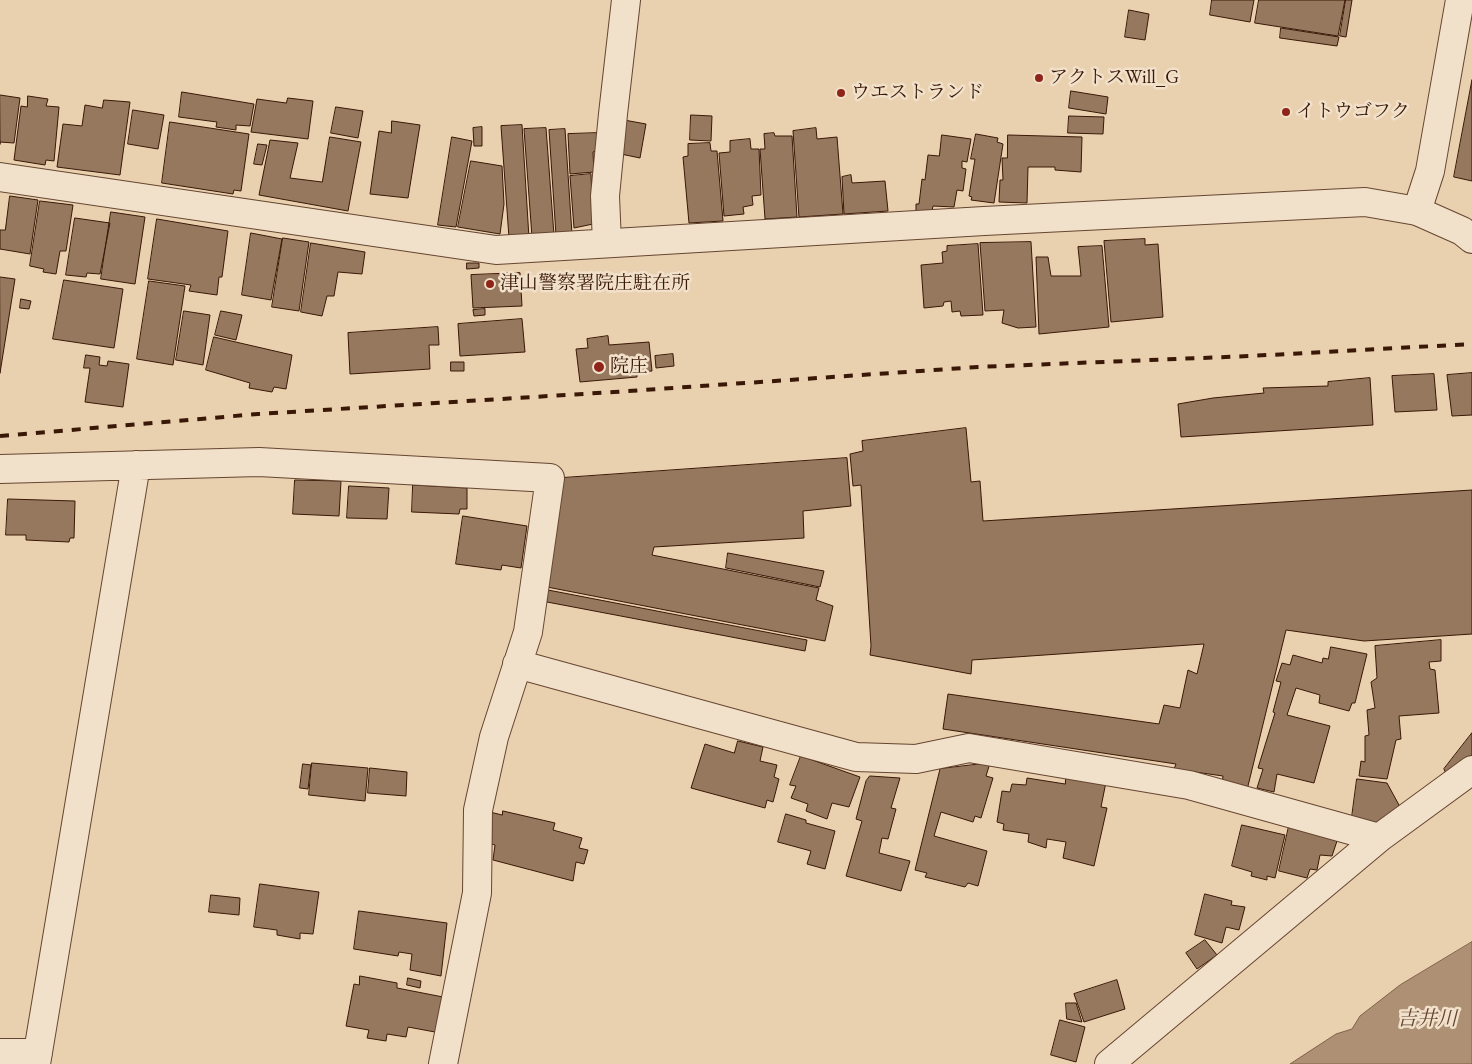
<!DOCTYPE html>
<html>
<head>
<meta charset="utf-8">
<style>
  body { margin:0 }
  canvas { display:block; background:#e9d0ae }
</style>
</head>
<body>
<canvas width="1472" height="1064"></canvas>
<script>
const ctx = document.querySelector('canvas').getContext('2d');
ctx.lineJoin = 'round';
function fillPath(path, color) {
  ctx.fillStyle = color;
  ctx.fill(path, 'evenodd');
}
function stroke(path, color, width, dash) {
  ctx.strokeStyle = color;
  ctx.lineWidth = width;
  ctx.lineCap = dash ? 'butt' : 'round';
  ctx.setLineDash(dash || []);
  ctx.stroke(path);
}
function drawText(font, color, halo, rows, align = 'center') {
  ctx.font = font + ' "EB Garamond","Noto Serif JP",serif';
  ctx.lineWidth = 5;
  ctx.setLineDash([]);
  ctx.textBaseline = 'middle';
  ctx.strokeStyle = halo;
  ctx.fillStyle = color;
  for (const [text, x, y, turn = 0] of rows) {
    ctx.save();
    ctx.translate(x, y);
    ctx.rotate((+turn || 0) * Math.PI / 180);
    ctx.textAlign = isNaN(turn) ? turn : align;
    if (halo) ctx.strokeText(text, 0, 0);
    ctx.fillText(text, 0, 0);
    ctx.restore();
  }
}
const water = new Path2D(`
  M1472,942V1064H1290L1336,1034L1352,1029L1360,1016L1400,985Z`);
const building = new Path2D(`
  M1212,0H1254L1250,22L1210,15Z
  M1259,0H1345L1338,36L1255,23Z
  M1346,0H1352L1346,37L1340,36Z
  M1129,10L1149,14L1145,40L1125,37Z
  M1281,28L1339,37L1337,46L1280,38Z
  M1472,80V181L1454,177Z
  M1071,91L1108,97L1106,114L1069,108Z
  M182,92L254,104L250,126L236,125V130L216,127L217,122L179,117Z
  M0,95L20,98L14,143L0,142V144Z
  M28,96L48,99L46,106L59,107L54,161L46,160L45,165L14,160L21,106L27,107Z
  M288,98L313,101L308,139L251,132L257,99L286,103Z
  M104,100L130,102L120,175L57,167L63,124L82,126L85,105L102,108Z
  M336,107L363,111L358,138L331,133Z
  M133,110L164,115L158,149L128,144Z
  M691,115L712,116L711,141L690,140Z
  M1069,116L1104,117L1103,134L1068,133Z
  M624,120L646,124L640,158L616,153Z
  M392,121L420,125L408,198L370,194L379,131L391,133Z
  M170,122L249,134L241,191L234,190L233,194L162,183Z
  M522,125L529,238H509L501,126Z
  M482,127V146H474L473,128Z
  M546,128L554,235L532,237L524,129Z
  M816,128L817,139L837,137L843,214L799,217L793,131Z
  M565,129L572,234L556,235L549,130Z
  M598,133L596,151L593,152L594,172L570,174L568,134Z
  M774,133L775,136H792L797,217L765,219L760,149H765L764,134Z
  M976,134L998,138L997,142L1003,144L994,203L971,200L972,197L969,196L975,159H971Z
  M942,135L971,139L967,162L962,161V168L966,169L963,191L957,190L954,207L933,206L932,211H916V204H919L922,179L925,180L928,155L939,156Z
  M1008,135L1082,137L1081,172L1055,170V167H1028L1027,203L999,202L1000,180H1003L1002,158H1007Z
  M330,137L361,142L348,211L259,195L270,140L298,143L290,178L322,182Z
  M452,137L472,141L456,227L438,225Z
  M750,139L751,149H759L761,195L752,196L753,205L743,207L744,214L724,216L719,153L730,152V141Z
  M710,143L711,151H717L723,221L689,223L683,157L688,156V144Z
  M258,144L267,145L262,165L254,164Z
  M471,161L502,166L504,204L500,234L458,227Z
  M591,174L593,224L574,228L570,176Z
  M851,175L852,183L885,181L888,211L844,214L842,177Z
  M10,196L38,200L30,254L0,249V230H5Z
  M40,201L73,205L66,251H60L56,274L43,272L44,269L30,266Z
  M111,212L145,217L135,284L101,279Z
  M75,218L110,223L100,274L87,273L86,277L66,275Z
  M157,219L228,231L222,277H219L217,295L189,291L191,285L148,279Z
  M251,233L282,239L271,300L242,295Z
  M283,238L309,242L299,311L272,307Z
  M1145,239V245L1158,244L1163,317L1111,322L1104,241Z
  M1031,242L1036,327L1018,328L1002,323L1004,310L985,311L980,243Z
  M311,243L365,252L362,274L338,272L334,296H327L322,316L301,312Z
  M978,244L983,315L961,316L960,311L952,312L951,301L944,302L943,306L924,308L921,265L943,263L942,252L947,251V246Z
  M1102,246L1109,327L1039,334L1036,257H1048L1051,276H1081L1078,247Z
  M467,263H479V268L467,269Z
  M520,273L522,306L473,308L471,275Z
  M0,277L15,279L0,373Z
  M64,280L123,289L114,348L53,339Z
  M149,281L185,286L173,365L137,359Z
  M21,299L31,301L29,309L20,308Z
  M485,309V315L474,316L473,310Z
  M184,311L210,315L203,365L176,360Z
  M221,311L242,315L236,340L215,335Z
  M522,319L525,352L460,356L458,324Z
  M438,327L439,345H429L430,369L350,374L348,333Z
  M608,336L609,345L649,342L652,371L637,372V377L580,382L576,349L588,348L587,339Z
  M214,337L292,355L286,389L274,387L272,392L249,388L250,383L206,370Z
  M673,354L674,366L656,368L655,356Z
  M86,355L100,357L99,365L107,366L108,361L129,364L123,407L85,402L90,368H84Z
  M451,362H464V371H451Z
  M1472,373V415L1452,416L1447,375Z
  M1434,374L1437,410L1395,412L1392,376Z
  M1370,378L1373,425L1181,437L1178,404L1213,398L1264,393L1263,388L1328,386V382Z
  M966,428L971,482L980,481L983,521L1472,490V634L1364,641L1286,630L1247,790L1222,784L1223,776L1174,769L1176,764L943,729L948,694L1159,724L1164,705L1180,708L1188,670L1197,674L1204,644L972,660L971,674L870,655L871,646L861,485L853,486L850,454L863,451L862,441Z
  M847,458L851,506L803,511L804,538L654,547L652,555L819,588L816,600L833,606L825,641L547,587L562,478Z
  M295,480L341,481L339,516L293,514Z
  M413,485L467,488V509H460L459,514L412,512Z
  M349,486L389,488L387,519L347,518Z
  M8,499L75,501L74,538H70L69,542L26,540V535H6Z
  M463,516L527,526L521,568L502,565L501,570L456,564Z
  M728,553L824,571L820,587L726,568Z
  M548,590L807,640L805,651L547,602Z
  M1441,640V661L1429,662L1430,669L1435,670L1439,713L1399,716L1401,739L1396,740L1387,779L1359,776L1361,761L1365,762V736L1369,735L1367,710L1375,708L1371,682L1377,678L1375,646Z
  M1331,647L1367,654L1355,703H1352L1349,711L1319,703L1320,695L1296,688L1287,715L1330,726L1314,783L1277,774L1274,792L1257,788L1263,769L1258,768L1275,713L1273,712L1281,682L1276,681L1282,663L1290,665L1293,655L1322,663L1323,658L1328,659Z
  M1472,733V755L1446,774L1444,769Z
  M738,741L763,747L760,761L777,765L774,777L779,779L773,802L767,800L765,808L691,788L705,744L734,753Z
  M801,756L860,777L849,807L832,803L827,819L806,811L808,804L791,798L796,786L790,785Z
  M312,763L368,768L365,801L309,795Z
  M990,763L986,776L993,778L981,818L975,816L973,822L941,812L934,836L987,851L978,886L968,883L965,887L925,877L927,873L915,870L940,769Z
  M303,764L311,765L308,789L300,788Z
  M370,768L407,772L406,796L368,793Z
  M870,776L900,778L891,808L896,809L888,839L882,838L879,853L910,861L901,891L846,876L862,821L856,819L866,781Z
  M1066,776L1106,782L1101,807L1107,808L1094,866L1063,858L1066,842L1047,839L1046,848L1028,842L1029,834L1003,830L1004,824L997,822L1002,791L1010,792L1012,784L1026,785L1027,778L1065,784Z
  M1357,779L1387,783L1399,805L1380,824L1352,817Z
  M503,811L555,823L553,830L582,838L579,848L588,850L584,864L576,862L573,881L493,860L495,845L488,843L490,812L502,815Z
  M786,814L806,820V823L835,831L825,869L807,864L811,851L778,842Z
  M1242,825L1285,835L1275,878L1267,876V880L1251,876L1252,872L1232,866Z
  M1289,826L1337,841L1332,856L1320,855L1317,870L1310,869L1307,878L1279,871Z
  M260,884L319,892L313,934L300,933V939L277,935V930L254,927Z
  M1205,894L1232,901L1231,905L1245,907L1239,930L1226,927L1222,943L1195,935Z
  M211,895L240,898L239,915L209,912Z
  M359,911L447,923L441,976L410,970L412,954L399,952L398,956L354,949Z
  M1205,940L1217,955L1197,969L1186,953Z
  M360,976L397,983V988L443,997L435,1032L408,1027L406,1037L387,1034L386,1041L367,1038L369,1030L346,1026L354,984L359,985Z
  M408,978L421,981L420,988L407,985Z
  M1117,980L1125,1009L1084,1022L1074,994Z
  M1066,1003H1076L1082,1022L1067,1019Z
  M1060,1020L1085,1027L1076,1062L1051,1055Z`);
const minor = new Path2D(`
  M1417,211L1430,171L1460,0
  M607,243L605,196L613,114L626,0
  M0,469L259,462L550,478L528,632L494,737L478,810L477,893L443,1064
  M517,664L856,757L916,759L969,748L1189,785L1379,838
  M0,1053H38
  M36,1064L136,465
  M1109,1064L1379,838L1472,770`);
const tertiary = new Path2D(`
  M0,177L496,250L984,221L1365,202L1417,211L1462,231L1472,239`);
const rail = new Path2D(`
  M0,436L258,414L614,392L978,367L1250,356L1472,344`);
const markers = [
  [1039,78,5,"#8f2418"],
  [841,93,5,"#8f2418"],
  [1286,112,5,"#8f2418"],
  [490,284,5,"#8f2418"],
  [599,367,6,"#8f2418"]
];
const poiNames = [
  ["アクトスWill_G",1049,78],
  ["ウエストランド",851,93],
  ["イトウゴフク",1296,112],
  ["津山警察署院庄駐在所",500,284],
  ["院庄",610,367]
];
const waterNames = [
  ["吉井川",1427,1020]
];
fillPath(water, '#ae9175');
stroke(water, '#806149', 1);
fillPath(building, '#95785e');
stroke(building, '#3a1807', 1);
stroke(minor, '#664631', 30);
stroke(tertiary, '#664631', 30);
stroke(minor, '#f1e0ca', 28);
stroke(tertiary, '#f1e0ca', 28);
stroke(rail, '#3a1807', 4, [9, 9]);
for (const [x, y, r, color] of markers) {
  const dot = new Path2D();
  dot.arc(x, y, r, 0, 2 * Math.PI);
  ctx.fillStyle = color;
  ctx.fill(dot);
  stroke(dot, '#f1e0ca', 2);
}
drawText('19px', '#3a1807', '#f1e0ca', poiNames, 'left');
drawText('italic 20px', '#63422e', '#f1e0ca', waterNames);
</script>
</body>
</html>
